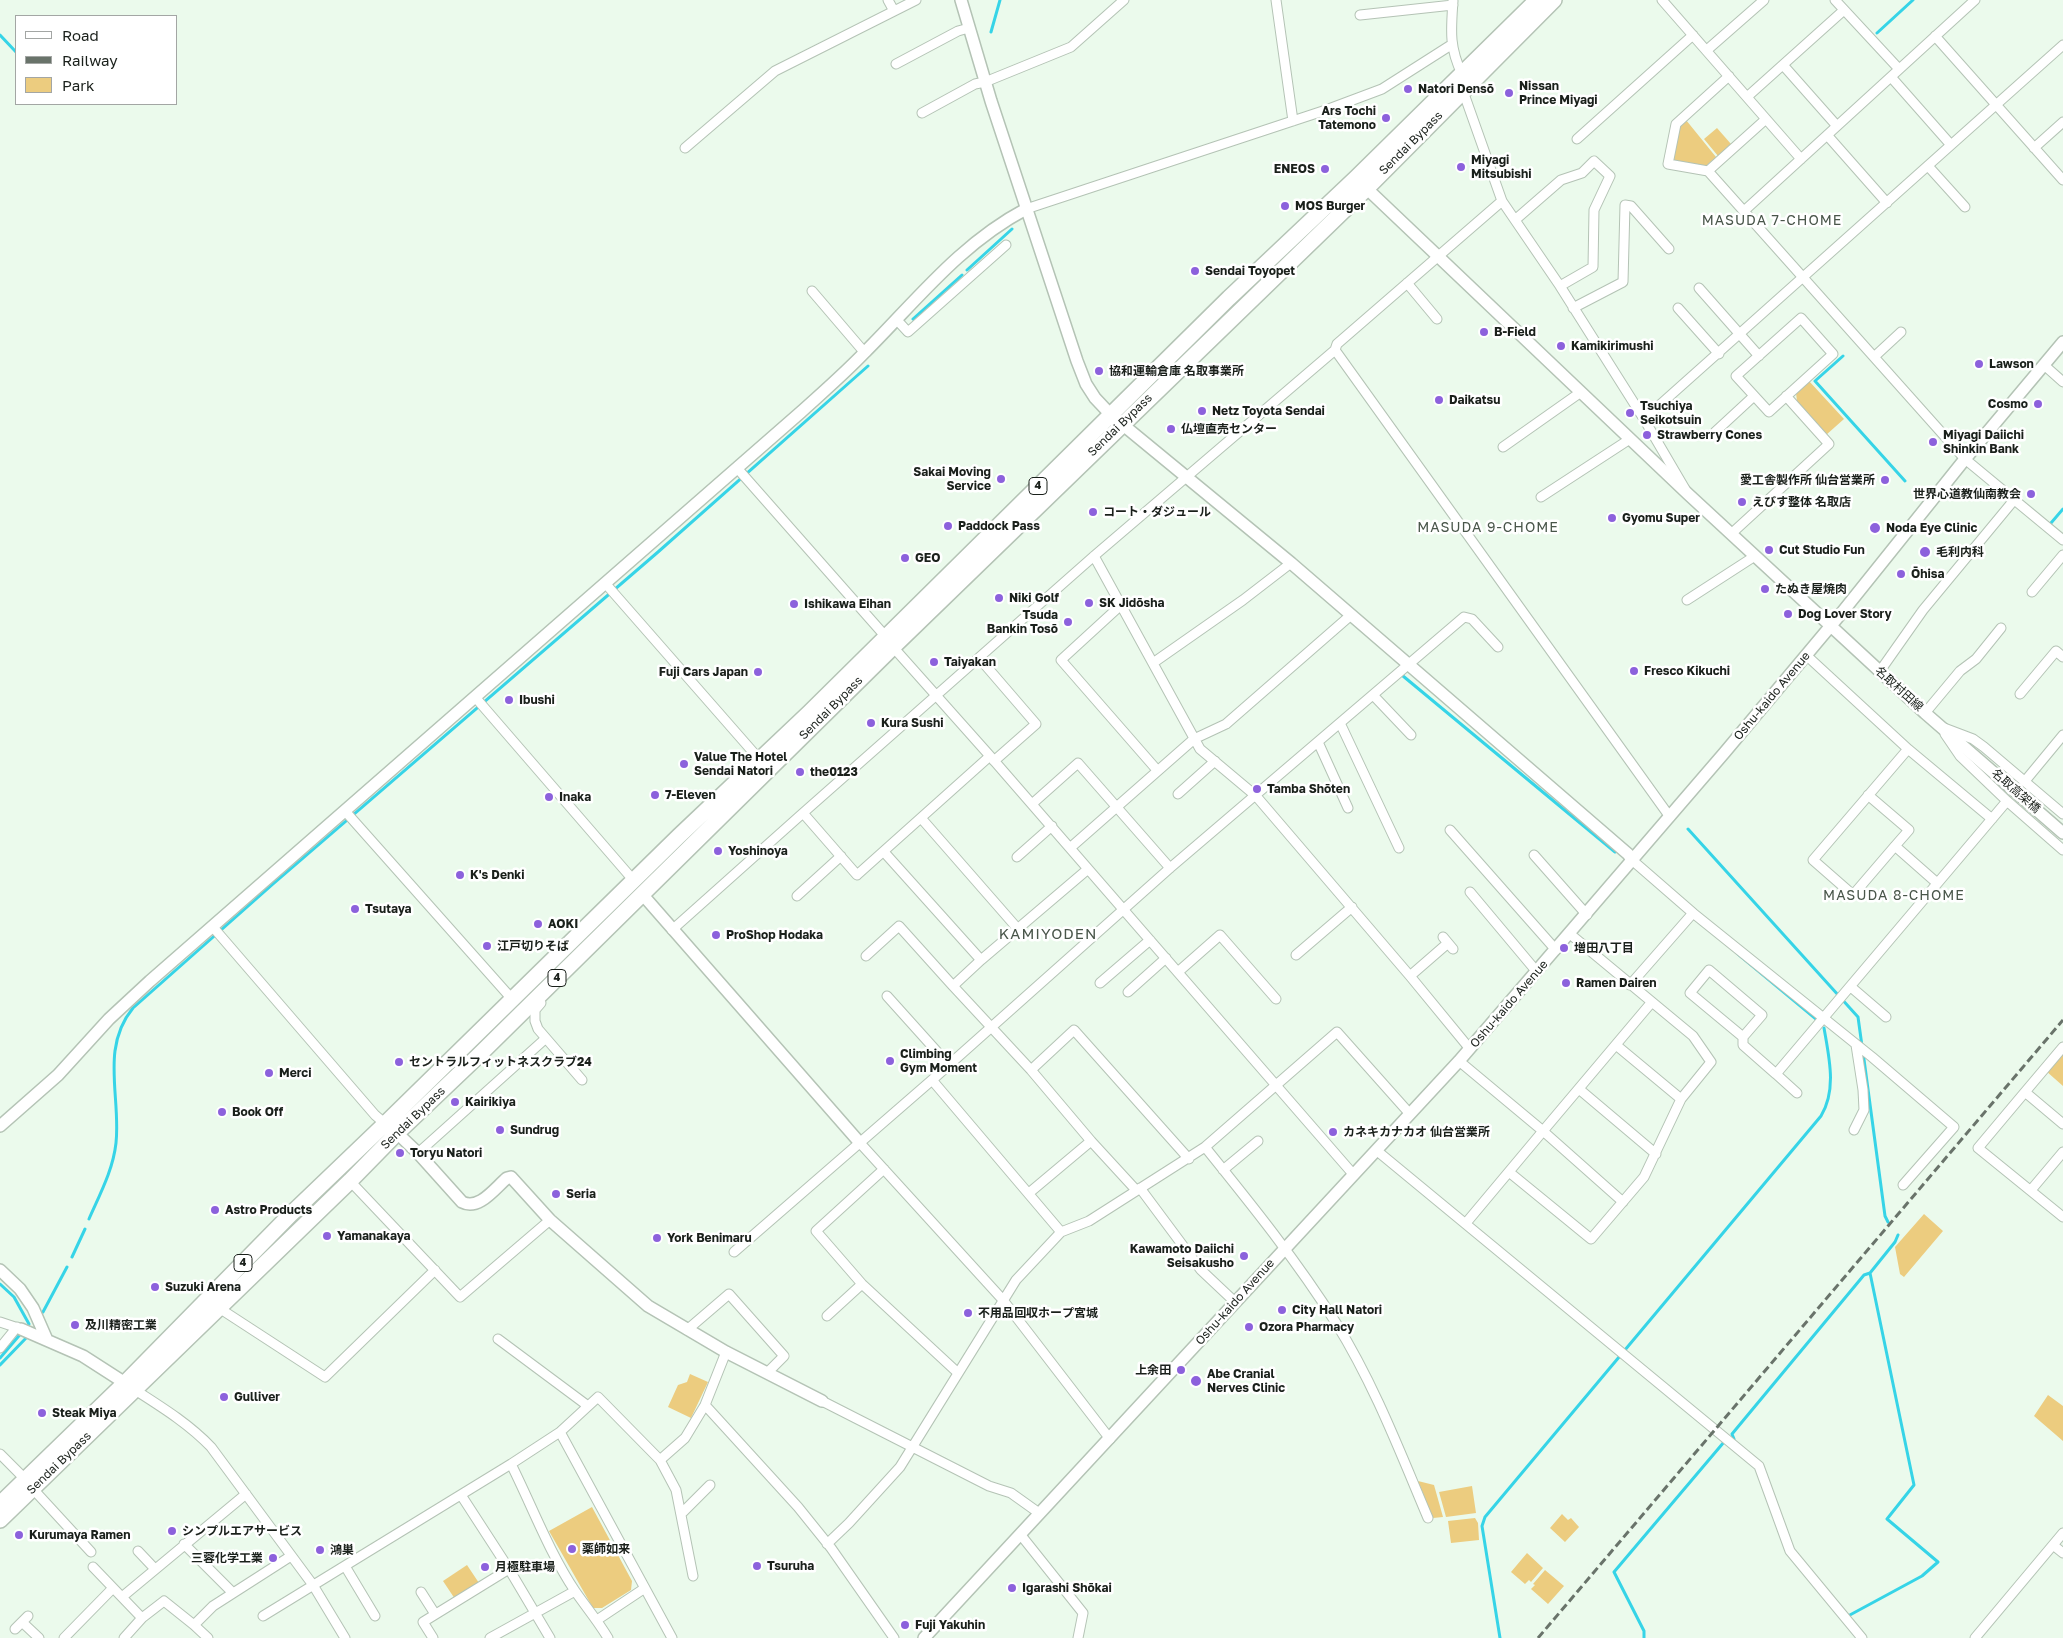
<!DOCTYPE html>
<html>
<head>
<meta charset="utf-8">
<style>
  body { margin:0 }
  #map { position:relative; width:2063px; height:1638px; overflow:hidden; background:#ebfaec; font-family:"Golos Text",sans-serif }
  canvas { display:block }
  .legend { position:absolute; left:15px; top:15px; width:162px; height:90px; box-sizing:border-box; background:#fff; border:1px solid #a3a6a4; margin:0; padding:6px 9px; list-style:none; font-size:15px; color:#1a201b }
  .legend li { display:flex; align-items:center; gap:10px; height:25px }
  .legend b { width:25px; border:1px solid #a3a6a4 }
</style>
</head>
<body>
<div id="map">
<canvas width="2063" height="1638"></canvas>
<ul class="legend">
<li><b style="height:6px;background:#fff"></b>Road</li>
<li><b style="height:6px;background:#69736a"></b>Railway</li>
<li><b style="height:14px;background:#eccc7f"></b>Park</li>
</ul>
</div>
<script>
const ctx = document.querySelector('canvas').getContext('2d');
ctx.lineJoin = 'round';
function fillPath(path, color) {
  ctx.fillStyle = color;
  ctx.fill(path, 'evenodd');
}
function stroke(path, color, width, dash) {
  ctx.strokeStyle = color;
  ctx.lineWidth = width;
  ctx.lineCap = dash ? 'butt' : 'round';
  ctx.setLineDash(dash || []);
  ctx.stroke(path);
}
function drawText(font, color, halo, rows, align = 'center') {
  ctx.font = font + ' "Golos Text","Noto Sans JP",sans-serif';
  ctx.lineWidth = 5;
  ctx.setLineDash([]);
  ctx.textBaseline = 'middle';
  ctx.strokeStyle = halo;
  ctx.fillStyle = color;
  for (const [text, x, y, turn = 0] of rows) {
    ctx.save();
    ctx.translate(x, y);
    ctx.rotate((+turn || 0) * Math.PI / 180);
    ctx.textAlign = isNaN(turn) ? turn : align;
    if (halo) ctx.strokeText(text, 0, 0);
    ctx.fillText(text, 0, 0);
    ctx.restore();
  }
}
const green = new Path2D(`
  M1686,120L1716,157L1706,166L1673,160L1680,126Z
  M1717,128L1731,144L1718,156L1704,139Z
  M1809,381L1844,419L1826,435L1797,402L1796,392Z
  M2063,1051V1086L2046,1071Z
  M1924,1214L1943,1231L1904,1277L1900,1274L1895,1247Z
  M690,1374L708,1382L691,1418L668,1407L678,1385L687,1382Z
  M2048,1395L2063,1406V1441L2034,1416Z
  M1418,1481L1434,1485L1443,1517L1433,1518Z
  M1472,1486L1476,1513L1446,1517L1439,1492Z
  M592,1507L632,1581L631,1590L602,1608H593L549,1531Z
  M1562,1514L1568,1520L1571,1518L1579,1527L1565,1542L1550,1528Z
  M1475,1518L1478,1523L1479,1540L1451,1543L1448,1521Z
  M1527,1553L1543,1568L1531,1582L1529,1580L1525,1584L1511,1572Z
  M467,1565L479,1583L455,1599L443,1581Z
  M1545,1570L1564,1586L1548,1604L1531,1589L1535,1585L1533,1584Z`);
const stream = new Path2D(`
  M991,32L1000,0
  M1877,33L1913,0
  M0,35L16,52
  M967,270L1012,229
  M913,319L962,275
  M1843,356L1815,381L1905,481
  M2051,523L2063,509
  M1403,676L1615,852
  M1688,829L1858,1017L1862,1046
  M1738,954L1816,1019
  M1863,1052L1885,1216L1888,1222
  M89,1219C100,1194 113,1170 116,1143C121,1097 100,1048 133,1008L273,884L658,552L868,366
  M72,1257L85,1229
  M0,1284L14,1297L29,1324L0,1358
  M43,1312L67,1267
  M0,1365L28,1336
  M1734,1439L1732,1434L1864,1275L1870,1273
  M1848,1616L1922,1576L1938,1562L1887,1519L1914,1485L1870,1273L1895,1242L1898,1235
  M1500,1638L1482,1526L1485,1517L1821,1116C1837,1090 1829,1057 1824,1028
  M1644,1638V1631L1614,1572L1724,1442L1727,1443`);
const street = new Path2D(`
  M888,0L894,11
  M1276,0L1293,121
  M1662,0L1801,159
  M1835,0L1899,69
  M1453,1C1451,30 1449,47 1462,74
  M1360,15L1453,5
  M1935,36L2063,180
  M1707,50L1764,0
  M896,64L958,31L969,28
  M1783,65L1837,126
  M1729,76L1676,124L1668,164L1708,171L1965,459L2063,540
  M1891,77L1951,145
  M1463,91L1502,201L1560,286L1644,419L1685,489
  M1747,97L1844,10
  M922,113L975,84L985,82L1071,47L1124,0
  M1827,135L1887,203
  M1577,139L1693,35
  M685,148L775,71L916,0
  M2034,148L2063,122
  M1928,166L1965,207
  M1708,171L1766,119
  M1026,209L1326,110L1382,89L1451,45
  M1744,211L1975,0
  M1515,220L1561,180L1582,173L1594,161L1610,176L1594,210L1593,267L1560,286
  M1407,283L1437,319
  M1699,288L1759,356
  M812,291L865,353
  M1573,308L1623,282L1625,205L1631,206L1669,249
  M1678,308L1719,354
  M1801,318L1833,354L1769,412L1736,376Z
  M896,319L908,332L1006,245
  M1335,350L1670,817
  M1874,357L1901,332
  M2044,365L2063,382
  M1644,419L2063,45
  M1715,432L1754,396
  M1503,447L1581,392
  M737,468L886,637
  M1541,497L1630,439
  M1731,534L1829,444L1786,396
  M1094,556L1200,749L1256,796L1410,976L1470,1049
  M605,583L760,760
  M2032,592L2063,555
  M1687,600L1755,556
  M1121,605L1061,660L1157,770
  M893,647L990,756L1353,1174
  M1806,655L1908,749
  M980,659L1036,724L994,761
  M1153,663L1243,600L1291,563
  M1880,671L1923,610L2014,500
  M2020,694L2056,651L2063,657
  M1373,695L1411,735
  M475,697L635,882
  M1925,713L1960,671L1976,659L2001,628
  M1340,723L1399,848
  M1944,728L1973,739L1984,747L2063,814
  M1945,734L1960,756L2007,801L2063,850
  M1318,742L1348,808
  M2025,781L2063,735
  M1178,794L1215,761
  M1868,795L1909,830L1895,846
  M1032,804L1078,763L1170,868
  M345,811L512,999
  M803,813L1094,556L1335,350L1337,344L1502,201
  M921,818L1018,929
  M1450,830L1556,950
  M1070,848L1194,739L1226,724L1351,615
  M884,852L981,960
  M1534,855L1587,915
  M1017,857L1052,826
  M1632,860L1693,913L1872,1057L1954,1127L1903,1185
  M1088,869L981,960L953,986L1031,1070L1091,1141L1136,1190
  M1937,883L1895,846L1853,895L1813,860L1908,749L1992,819
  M1470,892L1537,972
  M797,896L841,856
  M212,926L375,1115L389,1127
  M672,930L803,813L857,875L990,756
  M1443,937L1453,949
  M1296,955L1352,907
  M866,956L899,926L953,986
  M1178,972L1220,935L1276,999
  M1410,976L1448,943
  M1100,983L1150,940
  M1630,985L1693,913
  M1851,987L1886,1017
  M1128,992L1166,958
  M887,996L949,1065
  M541,1003L535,1010V1021L538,1029L582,1080
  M1743,1037L1762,1015L1709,970L1690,993L1743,1037V1045L1776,1074L2007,801
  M1616,1045L1681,1099
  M2063,1047L2025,1092L2063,1124
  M1459,1061L1543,1131L1466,1223
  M1031,1070L1074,1030L1189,1159
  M1776,1074L1797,1093
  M932,1080L1061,1232L1089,1221L1205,1147L1337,1032L1410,1114
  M1579,1089L1656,1154
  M2025,1092L1978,1148L2063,1217
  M1854,1130L1864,1110L1863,1090L1856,1045
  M860,1143L1003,1300L1110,1439
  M1205,1147C1251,1204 1297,1261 1336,1323C1374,1384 1400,1452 1428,1518
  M1376,1150L1759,1466L1790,1551L1862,1638
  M418,1153L545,1039
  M884,1169L816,1231L862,1284L958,1373
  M1223,1170L1258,1141
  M1509,1172L1591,1239L1644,1177L1681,1099L1711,1062L1693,1036L1570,934
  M350,1181L460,1297L550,1220
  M1140,1188L1201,1270L1236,1303
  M2031,1190L2063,1152
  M1029,1193L1091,1141
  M1623,1202L1543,1131L1651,1003
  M734,1252L932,1080L1170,868L1464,617L1472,619L1498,647
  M219,1308L325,1377L435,1270
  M827,1316L862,1284
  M0,1322L21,1329
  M687,1330L729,1294L784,1356L767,1373
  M498,1339L588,1406
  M0,1348L17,1327
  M132,1388C160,1406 188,1423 211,1447L313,1585L345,1638
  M822,1401L989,1486L1011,1493L1039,1513
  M705,1405L798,1507L831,1548L894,1638
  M560,1432L672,1638
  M0,1454L25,1479
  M660,1460L685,1438L705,1405L726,1352
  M511,1464C532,1506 549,1552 575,1591C586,1607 598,1621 608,1638
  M33,1489L91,1552
  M461,1495L509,1569L550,1638
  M681,1514L710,1485
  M1020,1534L1083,1613L1078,1638
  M184,1544L233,1593
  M827,1544L849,1523L900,1467L1016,1280L1061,1232
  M2053,1545L2063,1553
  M138,1551L155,1569
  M345,1566L375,1616
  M93,1567L142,1618L164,1601L194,1625L208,1638
  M421,1592L435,1614
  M122,1597L246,1494
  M263,1616L511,1464L560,1432L598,1397L660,1460L676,1490L693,1576
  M597,1620L645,1588
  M22,1622L39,1638
  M194,1625L213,1606L291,1556
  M15,1629L28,1616
  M64,1638L113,1588
  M124,1638L142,1618
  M433,1638L423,1622L509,1569
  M490,1638L575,1591
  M1975,1638L2063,1533`);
const secondary = new Path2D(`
  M961,0L991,101L1077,361L1086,384L1095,398L1111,415L1291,563L1628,854L1632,860
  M1362,184L1688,494L1925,713L2063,833
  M642,894L860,1143
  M0,1126L58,1075L109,1019L150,981L801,412C823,392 845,373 865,352C917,300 960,244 1026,209
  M397,1133L418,1153L462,1202C479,1211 495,1188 507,1178L511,1177L550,1220L648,1306L726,1352L822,1401
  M0,1270L20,1289L33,1308L47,1340
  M21,1329L83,1356L125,1383
  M924,1638L1459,1061L1725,752L1844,610L1965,459L2063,342`);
const highway = new Path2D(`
  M0,1504L125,1383L291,1214L385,1124L679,836L809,713L1229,298L1356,178L1537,0
  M0,1520L350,1181L397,1133L478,1056L893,647L1367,188L1554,0`);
const rail = new Path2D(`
  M1538,1638L2063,1020`);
const markers = [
  [1408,89,5,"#8c61dc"],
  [1509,93,5,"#8c61dc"],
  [1386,118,5,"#8c61dc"],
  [1461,167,5,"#8c61dc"],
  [1325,169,5,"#8c61dc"],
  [1285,206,5,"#8c61dc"],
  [1195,271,5,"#8c61dc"],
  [1484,332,5,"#8c61dc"],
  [1561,346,5,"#8c61dc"],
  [1979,364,5,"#8c61dc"],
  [1099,371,5,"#8c61dc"],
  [1439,400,5,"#8c61dc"],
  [2038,404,5,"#8c61dc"],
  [1202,411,5,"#8c61dc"],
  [1630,413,5,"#8c61dc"],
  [1171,429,5,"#8c61dc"],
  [1647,435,5,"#8c61dc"],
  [1933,442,5,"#8c61dc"],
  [1001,479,5,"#8c61dc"],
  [1885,480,5,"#8c61dc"],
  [2031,494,5,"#8c61dc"],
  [1742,502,5,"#8c61dc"],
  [1093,512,5,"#8c61dc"],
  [1612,518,5,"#8c61dc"],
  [948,526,5,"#8c61dc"],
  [1875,528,6,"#8c61dc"],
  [1769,550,5,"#8c61dc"],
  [1925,552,6,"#8c61dc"],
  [905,558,5,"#8c61dc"],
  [1901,574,5,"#8c61dc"],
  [1765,589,5,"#8c61dc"],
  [999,598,5,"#8c61dc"],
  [1089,603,5,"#8c61dc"],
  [794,604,5,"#8c61dc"],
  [1788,614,5,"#8c61dc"],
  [1068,622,5,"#8c61dc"],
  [934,662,5,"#8c61dc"],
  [1634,671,5,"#8c61dc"],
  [758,672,5,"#8c61dc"],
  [509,700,5,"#8c61dc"],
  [871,723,5,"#8c61dc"],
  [684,764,5,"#8c61dc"],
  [800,772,5,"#8c61dc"],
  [1257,789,5,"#8c61dc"],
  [655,795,5,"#8c61dc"],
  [549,797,5,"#8c61dc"],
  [718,851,5,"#8c61dc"],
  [460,875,5,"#8c61dc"],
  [355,909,5,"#8c61dc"],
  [538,924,5,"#8c61dc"],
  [716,935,5,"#8c61dc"],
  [487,946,5,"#8c61dc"],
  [1564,948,5,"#8c61dc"],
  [1566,983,5,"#8c61dc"],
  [890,1061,5,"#8c61dc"],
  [399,1062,5,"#8c61dc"],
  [269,1073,5,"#8c61dc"],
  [455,1102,5,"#8c61dc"],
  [222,1112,5,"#8c61dc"],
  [500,1130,5,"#8c61dc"],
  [1333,1132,5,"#8c61dc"],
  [400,1153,5,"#8c61dc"],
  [556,1194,5,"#8c61dc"],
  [215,1210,5,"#8c61dc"],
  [327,1236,5,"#8c61dc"],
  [657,1238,5,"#8c61dc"],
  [1244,1256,5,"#8c61dc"],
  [155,1287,5,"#8c61dc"],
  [1282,1310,5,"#8c61dc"],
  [968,1313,5,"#8c61dc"],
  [75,1325,5,"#8c61dc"],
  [1249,1327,5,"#8c61dc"],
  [1181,1370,5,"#8c61dc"],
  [1196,1381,6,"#8c61dc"],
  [224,1397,5,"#8c61dc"],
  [42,1413,5,"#8c61dc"],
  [172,1531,5,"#8c61dc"],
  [19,1535,5,"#8c61dc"],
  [572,1549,5,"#8c61dc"],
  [320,1550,5,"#8c61dc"],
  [273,1558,5,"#8c61dc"],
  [757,1566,5,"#8c61dc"],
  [485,1567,5,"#8c61dc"],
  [1012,1588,5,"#8c61dc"],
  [905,1625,5,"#8c61dc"]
];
const shields = [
  [1038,486,18],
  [557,978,18],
  [243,1263,18]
];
const shieldNames = [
  ["4",1038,486],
  ["4",557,978],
  ["4",243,1263]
];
const poiNames = [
  ["Nissan",1519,86],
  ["Prince Miyagi",1519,100],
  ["Natori Densō",1418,89],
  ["Ars Tochi",1376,111,"right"],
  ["Tatemono",1376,125,"right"],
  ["Miyagi",1471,160],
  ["Mitsubishi",1471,174],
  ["ENEOS",1315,169,"right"],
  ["MOS Burger",1295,206],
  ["Sendai Toyopet",1205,271],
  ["B-Field",1494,332],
  ["Kamikirimushi",1571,346],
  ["Lawson",1989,364],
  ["協和運輸倉庫 名取事業所",1109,371],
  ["Daikatsu",1449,400],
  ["Cosmo",2028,404,"right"],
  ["Tsuchiya",1640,406],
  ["Seikotsuin",1640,420],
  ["Netz Toyota Sendai",1212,411],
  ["仏壇直売センター",1181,429],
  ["Strawberry Cones",1657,435],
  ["Miyagi Daiichi",1943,435],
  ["Shinkin Bank",1943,449],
  ["Sakai Moving",991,472,"right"],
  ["Service",991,486,"right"],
  ["愛工舎製作所 仙台営業所",1875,480,"right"],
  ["世界心道教仙南教会",2021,494,"right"],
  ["えびす整体 名取店",1752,502],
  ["コート・ダジュール",1103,512],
  ["Gyomu Super",1622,518],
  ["Paddock Pass",958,526],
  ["Noda Eye Clinic",1886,528],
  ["Cut Studio Fun",1779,550],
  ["毛利内科",1936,552],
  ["GEO",915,558],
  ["Ōhisa",1911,574],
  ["たぬき屋焼肉",1775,589],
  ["Niki Golf",1009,598],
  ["SK Jidōsha",1099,603],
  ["Ishikawa Eihan",804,604],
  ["Dog Lover Story",1798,614],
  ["Tsuda",1058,615,"right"],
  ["Bankin Tosō",1058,629,"right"],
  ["Taiyakan",944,662],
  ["Fresco Kikuchi",1644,671],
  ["Fuji Cars Japan",748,672,"right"],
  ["Ibushi",519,700],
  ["Kura Sushi",881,723],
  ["Value The Hotel",694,757],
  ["Sendai Natori",694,771],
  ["the0123",810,772],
  ["Tamba Shōten",1267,789],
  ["7-Eleven",665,795],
  ["Inaka",559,797],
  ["Yoshinoya",728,851],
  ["K's Denki",470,875],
  ["Tsutaya",365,909],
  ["AOKI",548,924],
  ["ProShop Hodaka",726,935],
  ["江戸切りそば",497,946],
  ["増田八丁目",1574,948],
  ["Ramen Dairen",1576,983],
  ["Climbing",900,1054],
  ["Gym Moment",900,1068],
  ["セントラルフィットネスクラブ24",409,1062],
  ["Merci",279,1073],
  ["Kairikiya",465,1102],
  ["Book Off",232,1112],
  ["Sundrug",510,1130],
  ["カネキカナカオ 仙台営業所",1343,1132],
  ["Toryu Natori",410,1153],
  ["Seria",566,1194],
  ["Astro Products",225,1210],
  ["Yamanakaya",337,1236],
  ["York Benimaru",667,1238],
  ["Kawamoto Daiichi",1234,1249,"right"],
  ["Seisakusho",1234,1263,"right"],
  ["Suzuki Arena",165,1287],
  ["City Hall Natori",1292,1310],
  ["不用品回収ホープ宮城",978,1313],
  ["及川精密工業",85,1325],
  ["Ozora Pharmacy",1259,1327],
  ["上余田",1171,1370,"right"],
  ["Abe Cranial",1207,1374],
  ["Nerves Clinic",1207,1388],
  ["Gulliver",234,1397],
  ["Steak Miya",52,1413],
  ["シンプルエアサービス",182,1531],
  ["Kurumaya Ramen",29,1535],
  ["薬師如来",582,1549],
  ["鴻巣",330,1550],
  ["三蓉化学工業",263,1558,"right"],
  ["Tsuruha",767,1566],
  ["月極駐車場",495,1567],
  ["Igarashi Shōkai",1022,1588],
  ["Fuji Yakuhin",915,1625]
];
const streetNames = [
  ["Sendai Bypass",1411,143,-45],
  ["Sendai Bypass",1120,425,-44],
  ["名取村田線",1899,689,42],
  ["Oshu-kaido Avenue",1772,696,-50],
  ["Sendai Bypass",831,708,-45],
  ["名取高架橋",2016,791,41],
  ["Oshu-kaido Avenue",1509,1004,-49],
  ["Sendai Bypass",413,1118,-44],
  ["Oshu-kaido Avenue",1235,1302,-48],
  ["Sendai Bypass",59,1463,-44]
];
const neighbourhoodNames = [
  ["MASUDA 7-CHOME",1772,221],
  ["MASUDA 9-CHOME",1488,528],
  ["MASUDA 8-CHOME",1894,896]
];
const quarterNames = [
  ["KAMIYODEN",1048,934]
];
fillPath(green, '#eccc7f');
stroke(stream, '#36d4e7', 3);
stroke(street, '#b4c3b5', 11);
stroke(secondary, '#b4c3b5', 14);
stroke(highway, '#b4c3b5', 18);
stroke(street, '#fff', 9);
stroke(secondary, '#fff', 11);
stroke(highway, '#fff', 15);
stroke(rail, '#69736a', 3, [8, 4]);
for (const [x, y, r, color] of markers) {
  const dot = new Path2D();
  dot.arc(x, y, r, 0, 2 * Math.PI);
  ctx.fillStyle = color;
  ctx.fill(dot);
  stroke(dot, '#fff', 2);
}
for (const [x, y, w] of shields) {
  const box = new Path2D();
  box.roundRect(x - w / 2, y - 8.5, w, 17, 4);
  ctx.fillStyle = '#fff';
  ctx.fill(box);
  stroke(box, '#1a201b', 1);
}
drawText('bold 11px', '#1a201b', null, shieldNames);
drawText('bold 12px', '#1a201b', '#fff', poiNames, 'left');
drawText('12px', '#1a201b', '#fff', streetNames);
ctx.letterSpacing = '1px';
drawText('14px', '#49564a', '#fff', neighbourhoodNames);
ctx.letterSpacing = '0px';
ctx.letterSpacing = '1px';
drawText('15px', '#49564a', '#fff', quarterNames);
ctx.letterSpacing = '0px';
</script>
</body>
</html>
